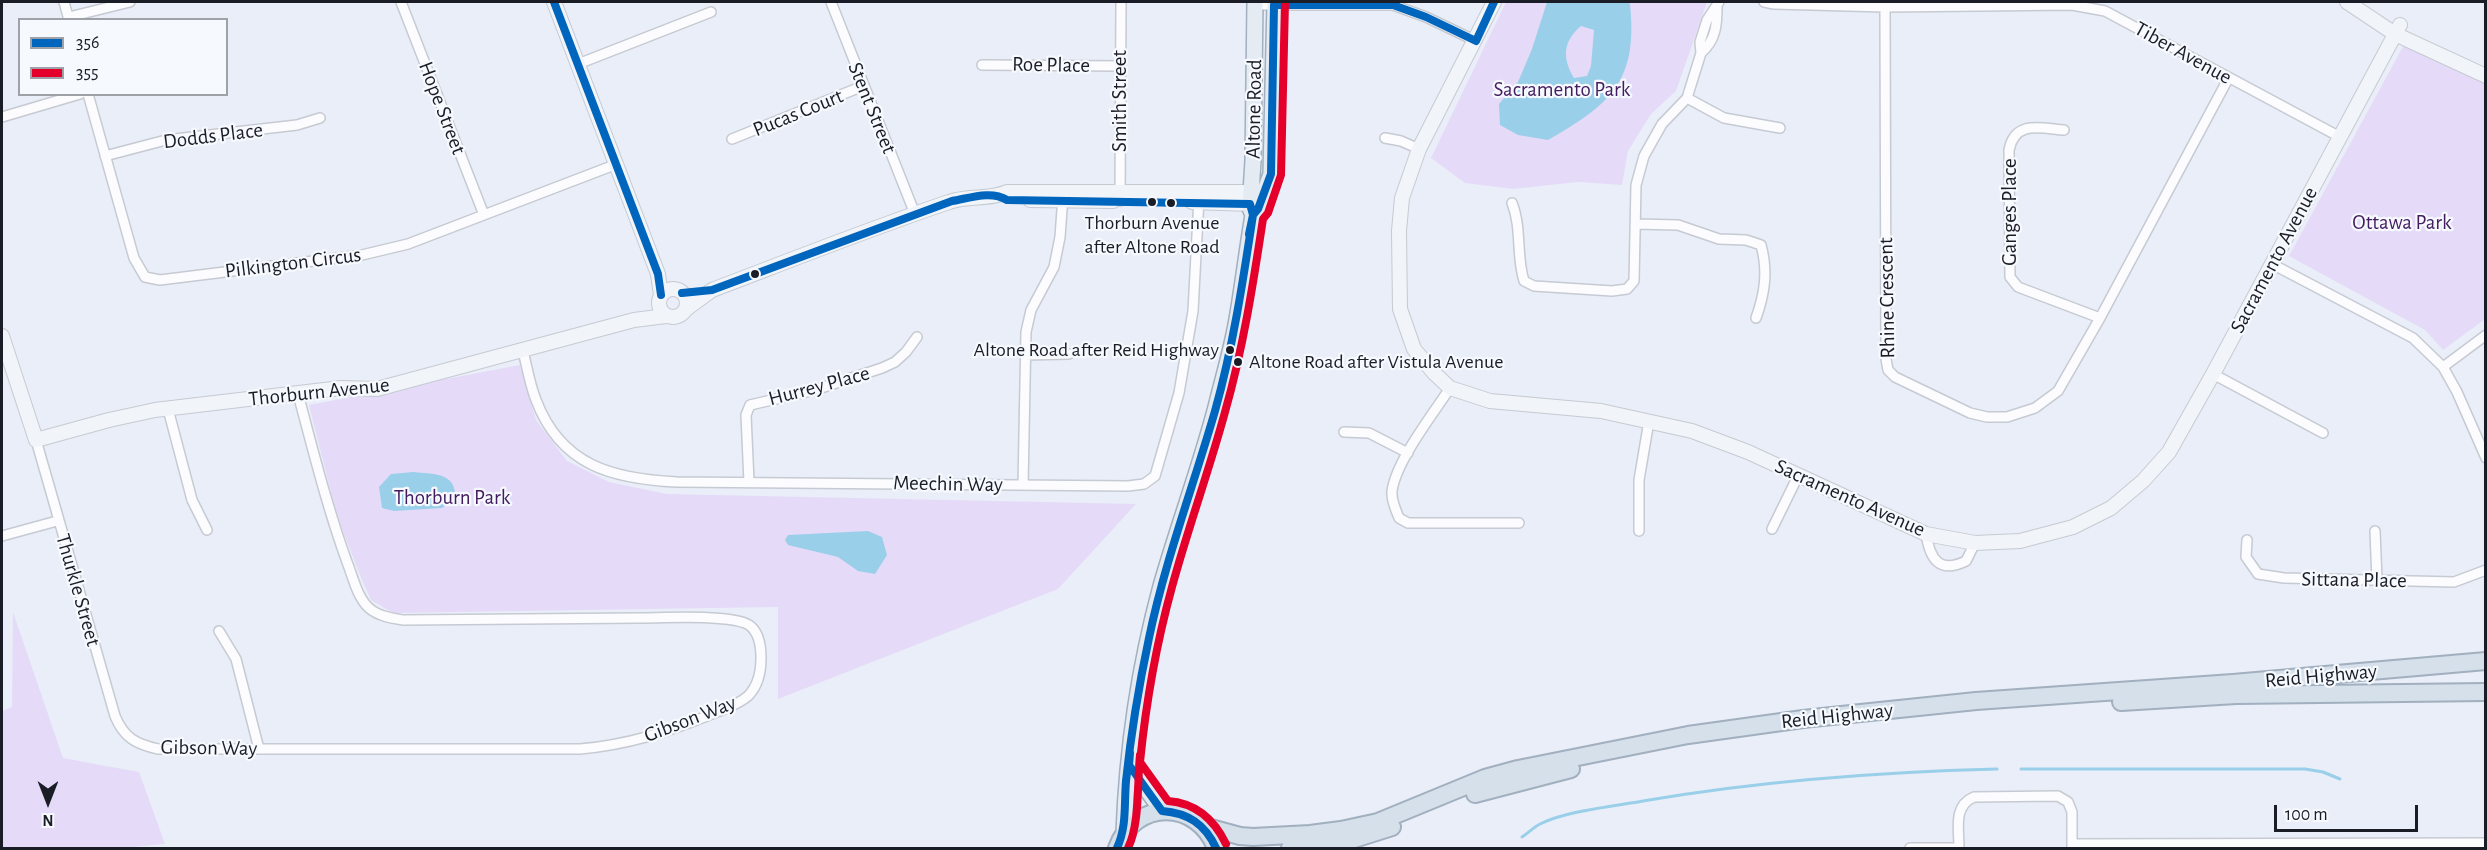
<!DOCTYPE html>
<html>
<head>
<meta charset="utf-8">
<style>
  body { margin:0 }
  #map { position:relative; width:2487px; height:850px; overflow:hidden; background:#e9eef8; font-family:"Alegreya Sans",sans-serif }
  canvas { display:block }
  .frame { position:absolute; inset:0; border:3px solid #1a1d26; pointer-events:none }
  .legend { position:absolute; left:18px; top:18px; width:210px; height:78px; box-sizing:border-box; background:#f6f9fd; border:2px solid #9ea1a7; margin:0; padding:8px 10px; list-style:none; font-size:18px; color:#1a1d26 }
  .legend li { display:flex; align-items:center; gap:12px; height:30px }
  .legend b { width:30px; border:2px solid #9ea1a7 }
  .north { position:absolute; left:18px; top:772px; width:60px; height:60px; -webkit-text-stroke:4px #f6f9fd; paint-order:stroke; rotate:180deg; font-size:16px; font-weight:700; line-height:24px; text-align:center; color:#1a1d26 }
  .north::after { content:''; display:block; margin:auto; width:21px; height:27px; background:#1a1d26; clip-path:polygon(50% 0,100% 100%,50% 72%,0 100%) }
  .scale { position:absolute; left:2274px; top:805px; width:144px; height:27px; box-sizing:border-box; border:3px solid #1a1d26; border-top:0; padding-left:8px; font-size:18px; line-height:21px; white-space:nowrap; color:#1a1d26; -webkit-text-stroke:4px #f6f9fd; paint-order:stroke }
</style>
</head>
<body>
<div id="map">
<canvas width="2487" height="850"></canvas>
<div class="frame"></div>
<ul class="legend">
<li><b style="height:8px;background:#0065bd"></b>356</li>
<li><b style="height:8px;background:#e4002b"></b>355</li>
</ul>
<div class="north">N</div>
<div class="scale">100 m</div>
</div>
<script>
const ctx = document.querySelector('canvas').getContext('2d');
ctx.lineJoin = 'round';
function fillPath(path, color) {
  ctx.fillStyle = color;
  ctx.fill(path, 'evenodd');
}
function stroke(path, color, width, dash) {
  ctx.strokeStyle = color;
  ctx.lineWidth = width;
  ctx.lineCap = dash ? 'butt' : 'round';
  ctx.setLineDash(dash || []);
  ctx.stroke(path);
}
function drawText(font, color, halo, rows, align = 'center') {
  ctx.font = font + ' "Alegreya Sans",sans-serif';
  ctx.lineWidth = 4.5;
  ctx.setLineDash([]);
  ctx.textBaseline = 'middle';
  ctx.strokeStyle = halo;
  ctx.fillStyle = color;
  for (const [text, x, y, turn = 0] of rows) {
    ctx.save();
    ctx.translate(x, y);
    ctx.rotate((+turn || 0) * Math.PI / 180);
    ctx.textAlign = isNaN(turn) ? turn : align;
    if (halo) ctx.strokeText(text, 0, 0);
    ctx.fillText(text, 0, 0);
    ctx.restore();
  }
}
const green = new Path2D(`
  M1506,2H1707L1676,91L1651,114L1628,151L1622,185L1578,182L1513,189L1465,183L1431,158Z
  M2406,41L2485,78V319L2443,350L2425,330L2289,256Z
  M520,365L536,420L567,461L609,482L667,494L1136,504L1058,589L778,699V607L393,613L371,600L362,580L337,516L309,405Z
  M13,612L63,758L139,772L165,844L122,848H2V711L12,707Z`);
const water = new Path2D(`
  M1547,2H1627L1630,4C1638,81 1611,104 1548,140L1518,135L1500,125L1499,104L1518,82L1532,49ZM1581,26L1594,30L1591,66L1587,76L1574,78C1562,58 1563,41 1581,26Z
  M413,472C432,474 457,472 455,498L442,508L394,511L382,508L379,487L391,474Z
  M868,531L882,537L887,555L875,574L858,571L838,557L788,545L785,540L788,535Z`);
const stream = new Path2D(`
  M2021,769H2305L2323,772L2340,779
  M1522,837C1528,833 1534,827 1540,824C1565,811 1615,806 1643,801C1759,781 1879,772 1997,769`);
const street = new Path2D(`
  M64,2L69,20
  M401,2L484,215
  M831,2L915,214
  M1764,2L1774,4L1885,7L2072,5L2105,11L2340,137
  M1255,5H1393L1426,17L1476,41
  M1885,7L1886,359L1888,370L1895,377L1970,413L1987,417H2007L2035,408L2058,391L2100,318L2228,79
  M69,17L130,2
  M1701,53C1716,40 1717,25 1717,6
  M578,64L711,12
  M982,65L1120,66
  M88,94L134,258L145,277L160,280L362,255L408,244L617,164
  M1687,98L1724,118L1780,128
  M2,117L80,94
  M2064,130C2040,128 2015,120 2009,150L2010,277L2018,287L2100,318
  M1385,138L1401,141L1419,149
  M732,139L863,86
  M105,156L166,140L297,125L320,118
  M1120,201L1121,2
  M1512,203C1522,228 1516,256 1524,281L1534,286L1612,291L1627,289L1634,281L1636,185L1644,156L1662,124L1687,98L1701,53L1700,42L1707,20L1719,2
  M1636,224L1678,225L1719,239L1746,240L1761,245C1768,271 1765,293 1756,318
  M2272,264L2413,338L2443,367L2457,392L2486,458
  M523,351C527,367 530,385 536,400C561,466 613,479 677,482L1128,486L1144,484L1155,476L1179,393L1193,311L1199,198
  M1025,355L1069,354
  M2443,367L2486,335
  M2213,374L2323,433
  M1450,388C1433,414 1396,461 1392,491C1391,501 1396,510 1399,518L1408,523H1519
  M168,409L192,500L207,530
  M1344,432L1369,433L1408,453
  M36,440L115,716C124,738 136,744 158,749H580C627,745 668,732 712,714C724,709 738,705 748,696C758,686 761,671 761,658C761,647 759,632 749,625C731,614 664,618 640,618C561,619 482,619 403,620C391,618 378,616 369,608C357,597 353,577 347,562C327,507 313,450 298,394
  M749,482L746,415L750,405L815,390L882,368L895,362L906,352L917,337
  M1023,485L1026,332L1031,310L1054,267L1060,237L1063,196
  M1772,529L1798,476
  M1639,531V480L1649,421
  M2375,531L2377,580
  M1926,534C1930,559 1939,574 1966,561L1975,543
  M2,536L57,521
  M2247,540L2246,557L2258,574L2284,578L2454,582L2486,570
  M219,631L236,659L259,749
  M2072,844L2486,843
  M1910,848H1959
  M1959,848C1959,828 1953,806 1974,797L2058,796L2068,802L2072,812V848`);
const secondary = new Path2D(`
  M554,2L658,274L661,295
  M1494,2L1419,149L1402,198L1399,231L1400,309L1414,349L1434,373L1450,388L1490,401L1601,411L1692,431L1748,452L1926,534L1975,543L2020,541L2073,527L2111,508L2143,481L2169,452L2213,374L2400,25
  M2347,2L2395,34L2486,76
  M1030,200L1113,201
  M1192,202L1250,204
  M659 303a14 14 0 1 1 28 0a14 14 0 1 1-28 0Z
  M686,309L712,290C791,260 869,229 949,202C968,195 990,200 1007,192H1251
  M2,336L36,440L109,420L155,410L341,388L377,389L634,320L666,316`);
const primary = new Path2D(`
  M1253,215L1258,209L1271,174L1275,2
  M1129,765L1162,811
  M1124,833C1127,750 1139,667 1161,586C1178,526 1200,468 1216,407C1223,378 1232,349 1237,319C1243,285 1247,250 1253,215L1250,208L1253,161L1255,2`);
const highway = new Path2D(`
  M2121,702L2236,695L2486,692
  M1475,794L1571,769
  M1203,826L1240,836L1253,837L1310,834L1341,830L1378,822L1485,778L1518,769L1688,735L1803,719L1976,701L2233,683L2486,661
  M1117,848C1135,799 1197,799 1216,848
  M1290,848L1354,839L1392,827`);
const bus1 = new Path2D(`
  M554,2L658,274L661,295
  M1249,234L1253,215L1258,209L1271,174L1274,5H1393L1426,17L1476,41L1494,2
  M682,293L712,290L952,201C970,198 991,190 1007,200L1250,204L1253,215C1243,281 1233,347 1215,411C1193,487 1165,561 1149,638C1139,685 1131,733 1126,781C1124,805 1127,826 1117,848
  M1130,753L1129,765L1162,811C1188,813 1205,824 1216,848`);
const bus2 = new Path2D(`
  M1226,844C1214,819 1195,803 1168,801L1140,762C1146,703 1156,645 1172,587C1188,528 1209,471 1225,412C1243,349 1253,285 1263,219L1268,213L1281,175L1285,2
  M1128,848C1140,824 1137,783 1140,755`);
const markers = [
  [1152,202,5,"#1a1d26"],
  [1171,203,5,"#1a1d26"],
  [755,274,5,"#1a1d26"],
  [1230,350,5,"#1a1d26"],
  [1238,362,5,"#1a1d26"]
];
const busNames = [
  ["Thorburn Avenue",1152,223],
  ["after Altone Road",1152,247],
  ["Altone Road after Reid Highway",1219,350,"right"],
  ["Altone Road after Vistula Avenue",1249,362,"left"]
];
const streetNames = [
  ["Tiber Avenue",2183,53,29],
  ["Roe Place",1051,65,1],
  ["Smith Street",1120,101,-90],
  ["Hope Street",442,108,69],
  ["Stent Street",872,108,68],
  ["Altone Road",1254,109,-89],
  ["Pucas Court",798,113,-22],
  ["Dodds Place",213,136,-7],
  ["Ganges Place",2010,212,-90],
  ["Sacramento Avenue",2274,260,-62],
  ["Pilkington Circus",293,263,-7],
  ["Rhine Crescent",1887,298,-91],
  ["Hurrey Place",819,386,-15],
  ["Thorburn Avenue",319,392,-6],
  ["Meechin Way",948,484,1],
  ["Sacramento Avenue",1850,498,24],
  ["Sittana Place",2354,580,1],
  ["Thurkle Street",78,590,74],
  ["Reid Highway",2321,676,-5],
  ["Reid Highway",1837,716,-6],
  ["Gibson Way",690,719,-21],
  ["Gibson Way",209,748,1]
];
const parkNames = [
  ["Sacramento Park",1562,90],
  ["Ottawa Park",2402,223],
  ["Thorburn Park",452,498]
];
fillPath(green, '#e5dbf8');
fillPath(water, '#9acfe9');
stroke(stream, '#9acfe9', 3);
stroke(street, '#c6cad2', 12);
stroke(secondary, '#c6cad2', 16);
stroke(primary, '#a1afbe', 18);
stroke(highway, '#a1afbe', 20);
stroke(street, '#fcfcfe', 9);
stroke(secondary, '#f1f4f8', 14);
stroke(primary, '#e5ebf3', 15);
stroke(highway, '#d5e0eb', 16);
stroke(bus1, '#0065bd', 8);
stroke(bus2, '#e4002b', 8);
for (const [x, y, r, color] of markers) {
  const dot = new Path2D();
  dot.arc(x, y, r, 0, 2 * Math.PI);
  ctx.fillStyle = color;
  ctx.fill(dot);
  stroke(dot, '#f6f9fd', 2);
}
drawText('20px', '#1a1d26', '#f6f9fd', busNames);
drawText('21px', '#1a1d26', '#f6f9fd', streetNames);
drawText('21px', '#441d61', '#f6f9fd', parkNames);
</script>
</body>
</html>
